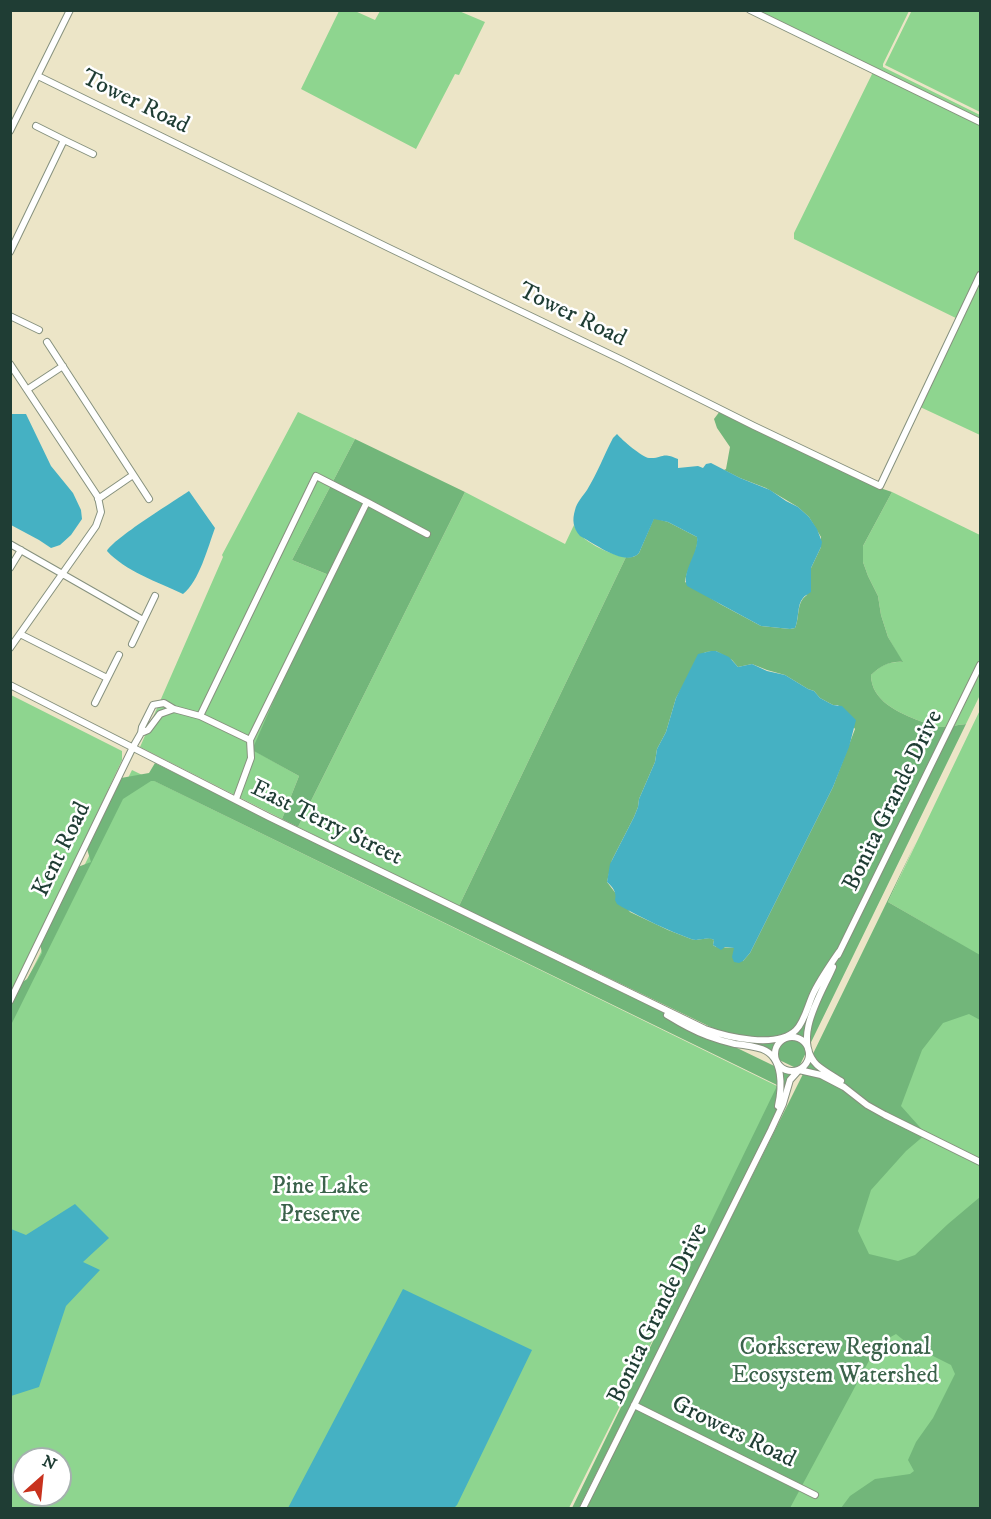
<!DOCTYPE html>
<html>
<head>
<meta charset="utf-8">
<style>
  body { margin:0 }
  #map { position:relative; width:991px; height:1519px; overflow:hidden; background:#ece5c7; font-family:"IM FELL DW Pica",serif }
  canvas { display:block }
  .frame { position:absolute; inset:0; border:12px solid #1f3d34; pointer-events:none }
  .north { position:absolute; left:12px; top:1447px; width:60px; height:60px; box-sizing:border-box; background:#fff; border:2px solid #a5b1ae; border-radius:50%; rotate:27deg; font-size:16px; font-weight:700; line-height:24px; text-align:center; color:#1f3d34 }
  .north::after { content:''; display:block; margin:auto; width:21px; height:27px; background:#c8321e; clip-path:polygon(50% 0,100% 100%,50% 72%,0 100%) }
</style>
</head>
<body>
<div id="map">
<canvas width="991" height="1519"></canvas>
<div class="frame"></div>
<div class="north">N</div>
</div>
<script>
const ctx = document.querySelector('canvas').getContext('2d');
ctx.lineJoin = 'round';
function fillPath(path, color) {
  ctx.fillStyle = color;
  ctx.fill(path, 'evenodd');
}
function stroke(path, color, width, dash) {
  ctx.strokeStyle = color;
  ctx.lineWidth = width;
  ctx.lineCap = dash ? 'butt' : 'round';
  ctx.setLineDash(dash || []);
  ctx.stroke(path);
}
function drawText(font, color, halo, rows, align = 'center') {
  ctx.font = font + ' "IM FELL DW Pica",serif';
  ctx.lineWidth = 5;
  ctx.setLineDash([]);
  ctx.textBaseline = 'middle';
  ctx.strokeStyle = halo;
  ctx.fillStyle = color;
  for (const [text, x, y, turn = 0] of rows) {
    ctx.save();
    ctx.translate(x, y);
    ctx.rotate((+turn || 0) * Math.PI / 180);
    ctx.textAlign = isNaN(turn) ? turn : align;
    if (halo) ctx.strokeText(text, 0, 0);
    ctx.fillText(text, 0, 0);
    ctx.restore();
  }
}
const green = new Path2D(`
  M912,10L980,11V112L885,65Z
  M339,11H355L375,20L380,11H459L485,22L459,75L455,74L416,149L301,89Z
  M745,11H909L883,64V67L980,115V435L918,406L962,321L794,239V233L874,70L866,69L865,70Z
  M298,412L355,439L292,560L329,575L253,750L299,776L282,819L140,747L223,557L222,555Z
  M465,492L565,544L574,525C578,540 610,555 626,557L459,906L298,827Z
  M892,492L980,535V695L966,724C958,725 940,728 933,727C929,726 924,722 920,721C899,713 871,701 871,675C883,664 887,662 902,662L888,637L881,615L878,596L868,576L863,562V546Z
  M11,695L122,751V760L76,859L11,993Z
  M980,710V1508H596L811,1068L950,938L888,902Z
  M132,770L779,1087L569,1508H11L10,1014ZM24,1459H60V1495H24Z`);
const forest = new Path2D(`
  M720,411L880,488L892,492L863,546V562L868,576L878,596L881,615L888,637L903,662C889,661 881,666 871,675C871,701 899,713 920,721C924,722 929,726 933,727C940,728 958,725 966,724L798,1069L459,906L626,557C632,558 635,557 639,553L654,518L668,522L697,537C699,553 687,566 685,582L720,604L761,626L790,629L795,628C800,617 796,602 807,595L811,568L821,547V537L809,517L798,507L766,488L740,478L724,470L726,469L730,447L717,428L714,419ZM716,651L732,660L738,667L752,664L767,670L785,675L808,689L814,691L820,698L833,705H838L855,729L833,787L750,953L743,961L734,953L735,948L716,947L713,945L714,940L710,938L695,940L691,939L668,930L630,912L607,882L612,860L634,817L638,807L639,799L655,762L657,749L666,732L676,698L702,654L706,652Z
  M355,439L465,492L298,827L282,819L299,776L252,750L329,575L292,560Z
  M155,763C368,869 581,973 795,1076L579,1508H572L776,1088L777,1085L154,781H151L123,799L11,1025V999L17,986L27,979L42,953L40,944L75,868L91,862L87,849L121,778L149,773Z
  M916,842L888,902L980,955V1020L969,1014L943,1023L922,1050L901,1106L926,1134L906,1151L871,1190L858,1231L869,1254L898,1261L915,1255L948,1224L980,1197V1508H841L850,1496L875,1479L910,1474L914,1471L908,1460L916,1442L933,1418L955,1374L951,1365L907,1343L896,1334L878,1344L790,1508H586L809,1062Z`);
const water = new Path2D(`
  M10,414H26L51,466L73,493L81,510L82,519L71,535L60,545L51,548L39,540L11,525Z
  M617,434C622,440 642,457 649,458C663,459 661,451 678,459V468L698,466L703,468L706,464L711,463L740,478L770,490L786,501L798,507L809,517L817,529L822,542L821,547L811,568V592C809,594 805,595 803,598C797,604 799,620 795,628L790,629L761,626L687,586C681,572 699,553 697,537L668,522L654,519L639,553C626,568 594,543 580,536C573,528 572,520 575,510C577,502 583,496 587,490C597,474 604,455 613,438Z
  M189,491L215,528C208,547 199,582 183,594C158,582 125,571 107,551C113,539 174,501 189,491Z
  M711,651H716L729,657L738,667L752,664L767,671L785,675L808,689L814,691L820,698L833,705L842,706L856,720L849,747L833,787L750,953L743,961L739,963L734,962L732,957L734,948L725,947L721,950L713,945L714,940C706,936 699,942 691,939C667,930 644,919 622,907L617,904L615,900C617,893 613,887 607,882L610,864L634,817L638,807L639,799L655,762L657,749L666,732L676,698L698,654Z
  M75,1204L109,1238L83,1262L100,1270L66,1306L39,1387L11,1396V1229L26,1235Z
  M403,1289L532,1350L457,1505L454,1508H288Z`);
const minor = new Path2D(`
  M750,10L980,122
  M38,76L387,247L622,360L754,426L880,486L980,275
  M36,126L64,140
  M10,131L70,10
  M10,252L64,140L93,154
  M10,316L39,330
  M47,342L149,499
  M10,364L98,497L101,512L96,526L10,648
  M28,389L63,366
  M98,499L133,475
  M367,502L427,534
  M10,544L143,620
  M10,568L21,550
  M20,634L107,678
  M132,644L155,596
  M10,685L269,817L705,1029C727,1037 777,1049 796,1030C805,1021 808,1004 814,992C821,978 830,965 839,952
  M95,703L119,655
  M200,716L316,476L367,502L250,740
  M141,733L142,727L153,705L164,703L174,709
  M838,955L980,665
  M833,967C822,993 791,1039 817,1065C824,1071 833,1076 841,1081
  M10,1001L133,747L141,733L148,730L160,714L174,709L200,716L250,740L251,758L236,799
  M667,1015C680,1023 694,1031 708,1036C716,1039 726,1042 735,1044C744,1045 753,1046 762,1049C784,1057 782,1088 778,1106
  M775 1054a17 17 0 1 1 34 0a17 17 0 1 1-34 0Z
  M634,1405L815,1495
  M583,1508L771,1130L783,1104L790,1080L799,1070L821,1075L844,1087L867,1105L885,1115L980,1162`);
const streetNames = [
  ["Tower Road",135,103,26],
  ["Tower Road",572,316,26],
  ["Bonita Grande Drive",894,801,-64],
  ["East Terry Street",326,824,26],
  ["Kent Road",63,850,-64],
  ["Bonita Grande Drive",659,1314,-64],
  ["Growers Road",733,1433,26]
];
const parkNames = [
  ["Pine Lake",320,1188],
  ["Preserve",320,1216],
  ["Corkscrew Regional",835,1349],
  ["Ecosystem Watershed",835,1377]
];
fillPath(green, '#8ed58f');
fillPath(forest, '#72b67a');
fillPath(water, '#45b1c3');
stroke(minor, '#86917e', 8);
stroke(minor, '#fff', 6);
drawText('24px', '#1f3d34', '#fff', streetNames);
drawText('24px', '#3b634b', '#fff', parkNames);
</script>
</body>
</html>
